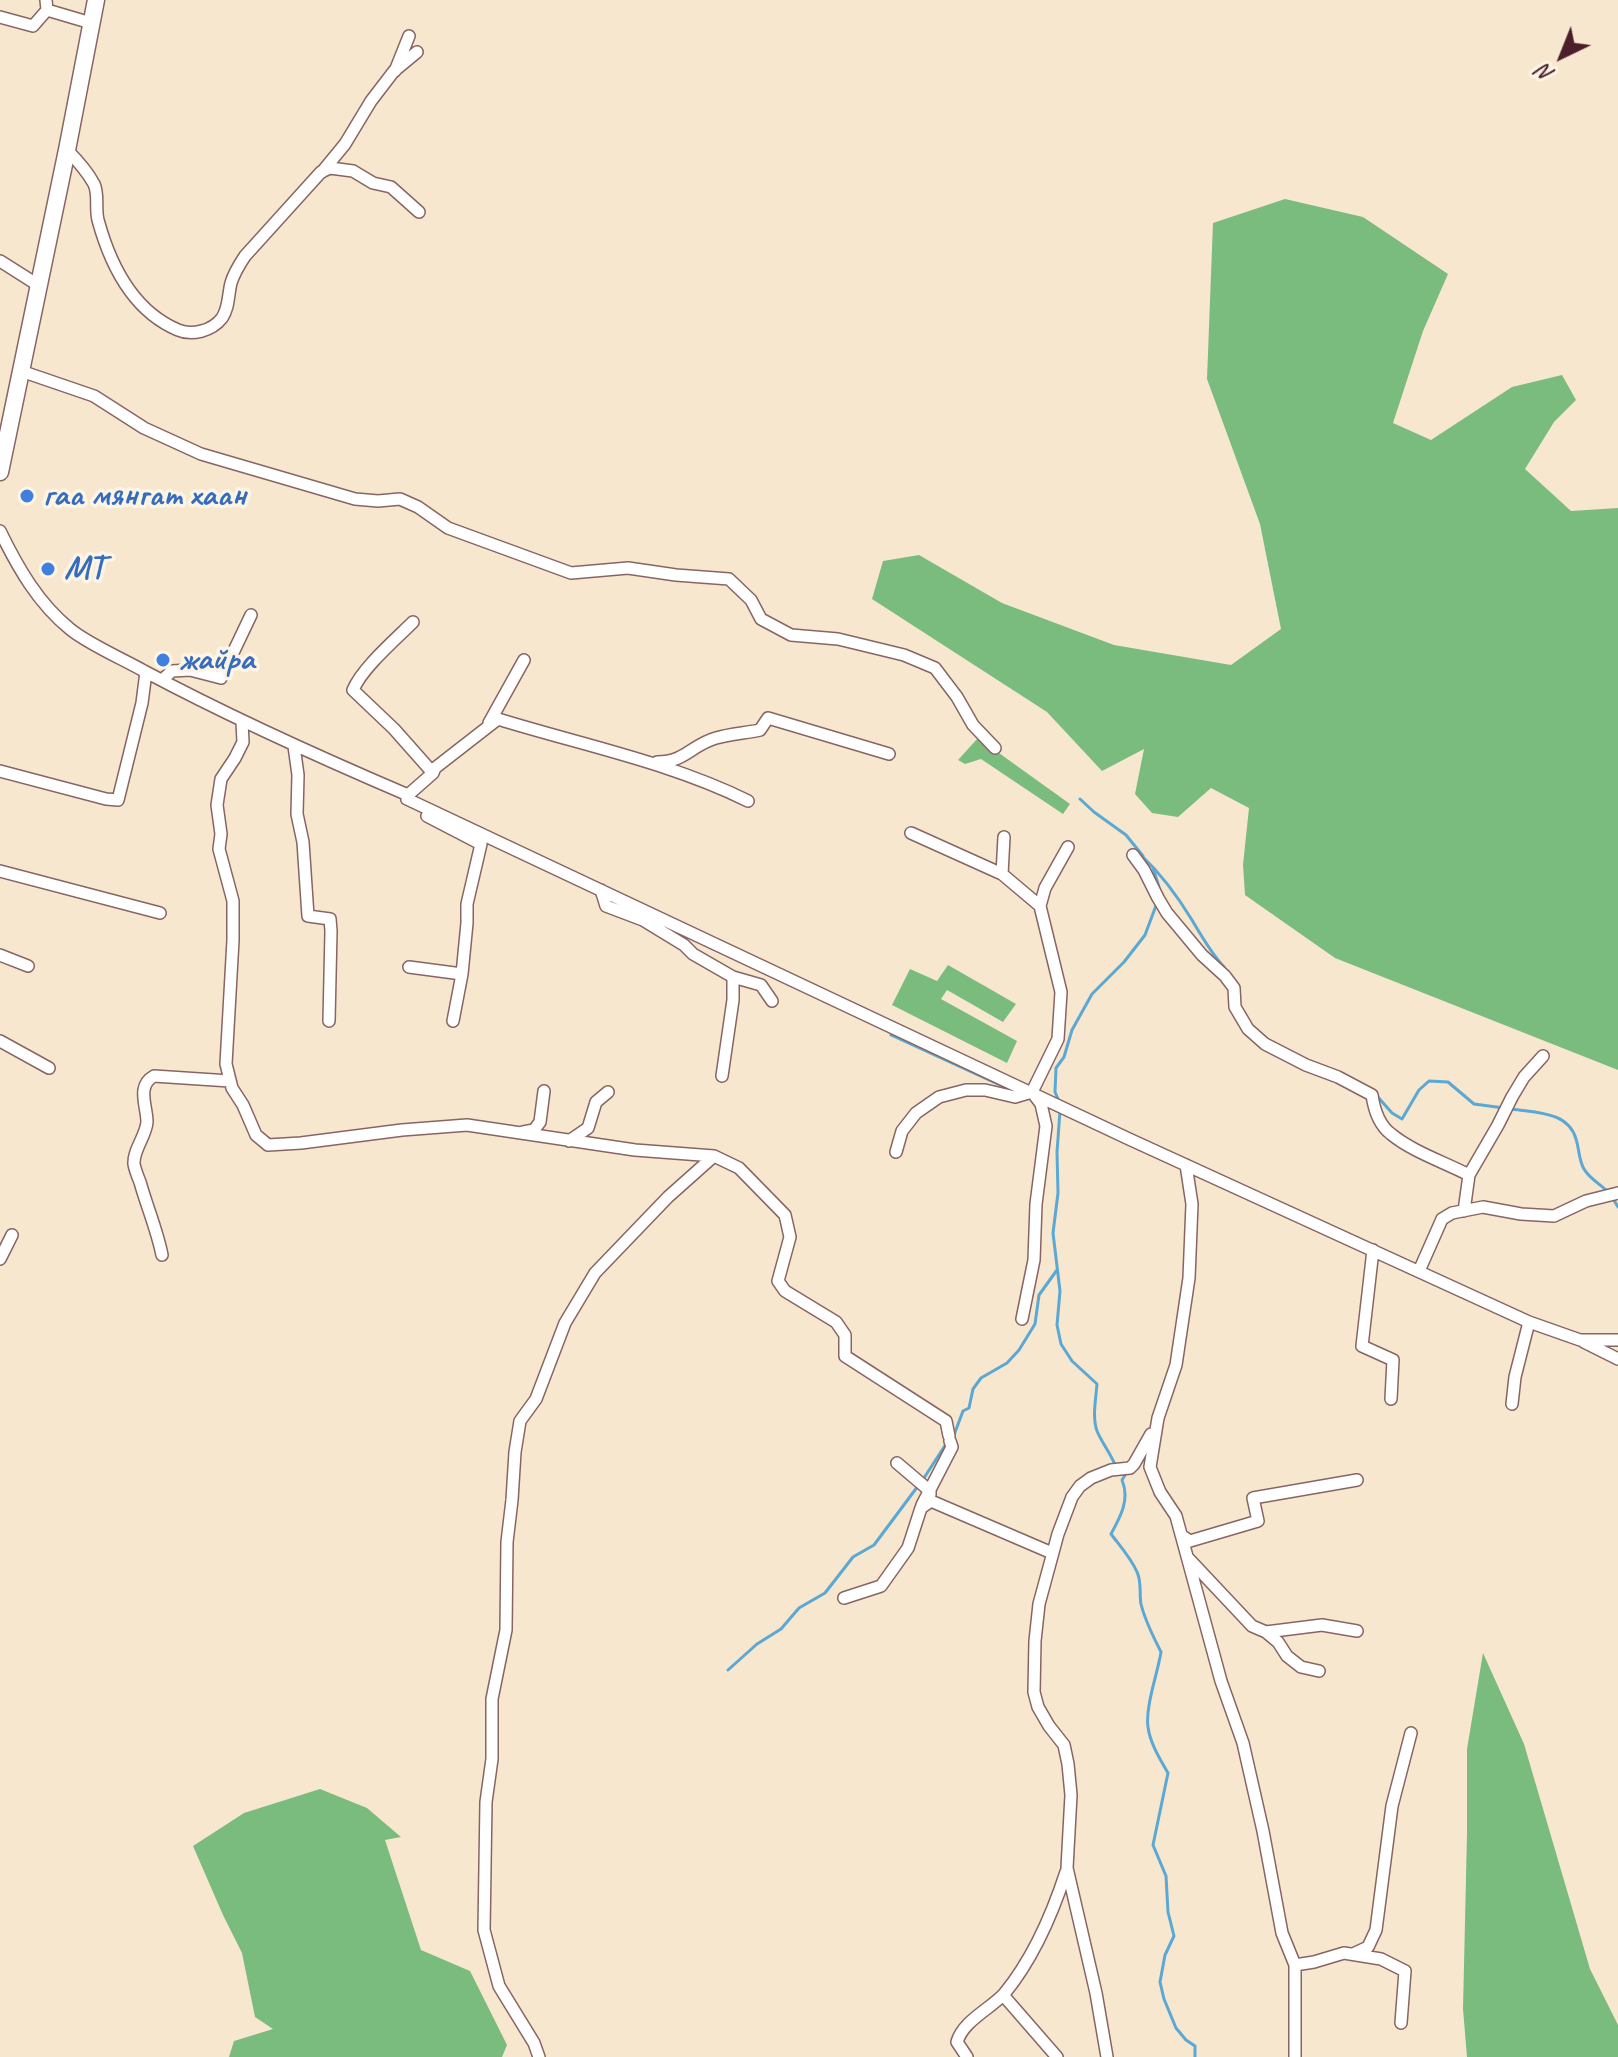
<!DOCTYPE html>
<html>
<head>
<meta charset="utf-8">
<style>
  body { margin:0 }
  #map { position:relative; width:1618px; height:2057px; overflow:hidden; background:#f8e7cf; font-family:Caveat,sans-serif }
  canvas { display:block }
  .north { position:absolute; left:1522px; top:16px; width:80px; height:80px; -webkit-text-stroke:6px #fcf5e5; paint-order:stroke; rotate:223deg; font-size:22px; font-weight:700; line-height:32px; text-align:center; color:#4a1f2b }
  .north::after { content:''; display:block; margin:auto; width:28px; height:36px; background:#4a1f2b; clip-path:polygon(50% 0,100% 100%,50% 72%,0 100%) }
</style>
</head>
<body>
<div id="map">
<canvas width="1618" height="2057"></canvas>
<div class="north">N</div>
</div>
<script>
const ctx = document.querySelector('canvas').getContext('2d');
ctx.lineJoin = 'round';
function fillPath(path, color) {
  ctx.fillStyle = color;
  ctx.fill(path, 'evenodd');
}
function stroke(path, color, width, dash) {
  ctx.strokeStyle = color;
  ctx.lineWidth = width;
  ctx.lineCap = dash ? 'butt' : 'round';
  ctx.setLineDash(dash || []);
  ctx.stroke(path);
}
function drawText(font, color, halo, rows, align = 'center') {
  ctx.font = font + ' Caveat,sans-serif';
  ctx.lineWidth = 7;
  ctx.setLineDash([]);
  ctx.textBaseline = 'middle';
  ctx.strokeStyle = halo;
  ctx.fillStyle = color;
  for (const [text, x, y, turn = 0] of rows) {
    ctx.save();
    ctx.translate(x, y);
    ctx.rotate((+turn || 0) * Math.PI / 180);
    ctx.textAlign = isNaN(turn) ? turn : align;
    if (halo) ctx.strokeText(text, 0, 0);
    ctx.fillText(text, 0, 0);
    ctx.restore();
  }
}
const forest = new Path2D(`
  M1285,199L1363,217L1448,274L1423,331L1393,423L1431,440L1512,387L1562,375L1576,400L1554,422L1525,469L1571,511L1618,508V1070L1335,958L1245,895L1243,865L1249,808L1211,788L1178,817L1152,813L1135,794L1144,749L1102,771L1047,712L872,599L883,561L919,555L1002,603L1114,645L1231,665L1281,629L1260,524L1207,379L1213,223Z
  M978,738L1070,804L1063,814L981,759L965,764L958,760Z
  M948,965L1016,1004L1003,1022L947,990L941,999L1017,1041L1007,1063L892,1005L910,969L937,981Z
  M1483,1653L1524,1744L1590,1969L1618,2025V2057H1467L1463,2009L1467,1834V1749Z
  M320,1789L367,1808L401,1837L385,1840L421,1950L470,1971L507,2045L502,2057H229L234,2041L273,2029L255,2017L242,1953L223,1915L193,1846L244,1813Z`);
const stream = new Path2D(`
  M1080,799L1094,812L1126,835L1143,856
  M1142,856C1161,874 1178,897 1192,920C1202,937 1211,953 1224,967
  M1153,868L1159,887L1158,891
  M891,1035L1013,1091
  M1377,1096L1392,1113L1402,1119L1419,1090L1429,1081L1448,1082L1474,1104L1504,1108
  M1058,1099L1055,1092L1056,1068L1064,1057L1072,1030L1092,994L1124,962L1145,935L1157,903
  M1512,1109C1535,1113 1568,1111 1576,1139C1579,1148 1579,1161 1584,1169C1589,1178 1600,1184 1607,1191
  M1060,1111L1057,1152L1058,1193L1053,1233L1060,1291L1057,1325L1061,1344L1072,1361L1097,1384C1096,1398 1092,1417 1097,1431C1102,1443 1111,1454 1116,1467
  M1612,1197L1618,1207
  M954,1435L963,1411L969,1408L973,1389L981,1378L1007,1363L1019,1350L1035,1324L1039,1295L1057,1270
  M1127,1472L1122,1480C1130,1499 1121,1516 1111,1534C1120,1546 1131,1558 1137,1572C1142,1582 1139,1593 1141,1604C1145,1621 1153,1636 1161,1652C1158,1672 1145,1707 1148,1727C1150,1743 1160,1759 1168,1773L1153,1845L1166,1876L1168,1912L1174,1936L1165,1955L1160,1982L1164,1999L1176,2028L1186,2040L1195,2046V2057
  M922,1481L946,1444
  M728,1670L757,1644L781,1629L799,1608L825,1593L853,1557L874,1545L918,1486`);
const minor = new Path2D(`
  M47,10L91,23
  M0,17L33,26L47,10L46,0
  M395,71L409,36
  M67,150C77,160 87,171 94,184C99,194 95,208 98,220C110,264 133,311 178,330C192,336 212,331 222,318C229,308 228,295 231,283C234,273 239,265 245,256L321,172L330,168L353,171L373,183L391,187L419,212
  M322,172L345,144L371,101L394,71L417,52
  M0,261L38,285
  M21,371L94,396L144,428L201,454L355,499L378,501L400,499L418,507L448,528L571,573L628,568L676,575L729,579L751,600L761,619L791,635L838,639L904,655L935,668L957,697L973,725L995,748
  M0,531C18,568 38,603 70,629C88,644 123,659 144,671C230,717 319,757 408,795L407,799L1129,1139L1529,1322L1580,1340H1618
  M413,622C396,639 362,668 353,690L394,729L433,773
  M162,680L172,671L190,670L221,678L251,615
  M242,722L243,742L235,758L221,779L217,805L221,834L219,849L233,901V940L226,1064L232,1088L243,1105L256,1135L268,1145L301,1143L402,1130L467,1125L635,1150L714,1156L739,1168L785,1215L790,1237L778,1281L785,1291L836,1322L845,1335V1356L946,1421L949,1436
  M489,723L524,660
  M294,746L298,775L297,814L303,842L308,916L330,919L331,931L329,1021
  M657,762C686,762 691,745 716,738C730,734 746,733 760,730L768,718L889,754
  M0,771L106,799L118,800L142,703L146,672
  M408,795L433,773L435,768L498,719C582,745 669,762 748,801
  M427,816L481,844L467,904V923L462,974L453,1021
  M911,833L1002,874L1040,906
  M1133,855L1144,870L1158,898L1167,913L1202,955L1225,976L1234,988L1235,1007L1248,1029L1265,1044L1306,1065L1338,1077L1372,1095C1374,1109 1379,1125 1391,1134C1413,1152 1444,1162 1469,1175
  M0,871L160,913
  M1002,874L1004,837
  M601,890L606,906L643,920L684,945L693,954L733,977L761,985L772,1001
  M0,955L28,966
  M409,967L462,974
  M0,1041L49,1068
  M722,1076L733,1000V977
  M523,1132L534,1130L540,1122L544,1091
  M569,1141L588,1128L596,1102L608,1092
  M896,1152L902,1131L916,1113L939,1097L966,1090H985L1015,1097L1032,1092L1058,1039L1061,992L1040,906L1045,888L1068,847
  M1186,1165L1192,1204L1189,1278L1176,1365L1158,1418L1150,1467L1160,1492L1176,1516L1221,1681L1243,1743L1263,1831L1282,1933L1295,1965V2057
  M1464,1211L1469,1175L1498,1125L1512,1097L1524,1077L1543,1056
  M1373,1250L1362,1346L1393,1360L1391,1399
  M162,1255C157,1230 147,1207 140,1182C138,1177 135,1170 134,1164C133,1150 146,1136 147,1122C147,1106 136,1086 154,1076L230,1081
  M0,1259L12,1235
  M1419,1271L1442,1219L1452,1213L1483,1207L1521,1214L1554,1216L1586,1201L1618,1193
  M1022,1319L1034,1260L1036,1204L1046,1126L1041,1104L1035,1096
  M1584,1342L1618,1359
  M1512,1404L1515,1377L1529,1322
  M897,1463L930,1491V1495
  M922,1505L952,1447L950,1441
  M1181,1535L1190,1541L1258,1521L1253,1498L1357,1480
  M1189,1559L1252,1626L1266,1632L1322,1625L1357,1631
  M844,1598L881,1586L908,1548L921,1508L931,1501L1052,1553
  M1266,1632L1278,1642L1287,1656L1301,1667L1319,1671
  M1353,1954L1368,1947L1376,1930L1392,1806L1411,1733
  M1295,1965L1314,1962L1344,1953L1381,1959L1405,1971L1401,2023
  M1003,1995L1057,2057
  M539,2057L534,2043L499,1986L484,1930L486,1802L492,1759V1699L506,1630L507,1542L512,1500L515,1452L520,1421L536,1399L565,1323L595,1273L668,1197L714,1156
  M967,2057L957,2042C963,2021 990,2009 1004,1994C1033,1959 1052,1915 1066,1872
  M1107,2057L1096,1993L1067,1868L1071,1795L1068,1764L1064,1745L1049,1726L1038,1707L1034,1692L1035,1641L1039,1604L1058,1534L1072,1497L1080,1486L1091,1478L1111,1470L1130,1468L1134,1464L1151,1434`);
const secondary = new Path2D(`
  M0,472L67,150L96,0`);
const markers = [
  [27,496,8,"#3f7fe0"],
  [48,569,8,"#3f7fe0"],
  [163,660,8,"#3f7fe0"]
];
const shopNames = [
  ["гаа мянгат хаан",43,496],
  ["MT",64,569],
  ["жайра",179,660]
];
fillPath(forest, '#7abb7e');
stroke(stream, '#5aa8d3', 3);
stroke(minor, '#876564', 14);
stroke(secondary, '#876564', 19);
stroke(minor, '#fff', 11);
stroke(secondary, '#fff', 16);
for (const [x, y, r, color] of markers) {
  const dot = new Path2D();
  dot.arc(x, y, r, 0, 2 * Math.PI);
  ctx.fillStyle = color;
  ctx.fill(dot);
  stroke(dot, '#fcf5e5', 3);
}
drawText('bold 34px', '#366cbe', '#fcf5e5', shopNames, 'left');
</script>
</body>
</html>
